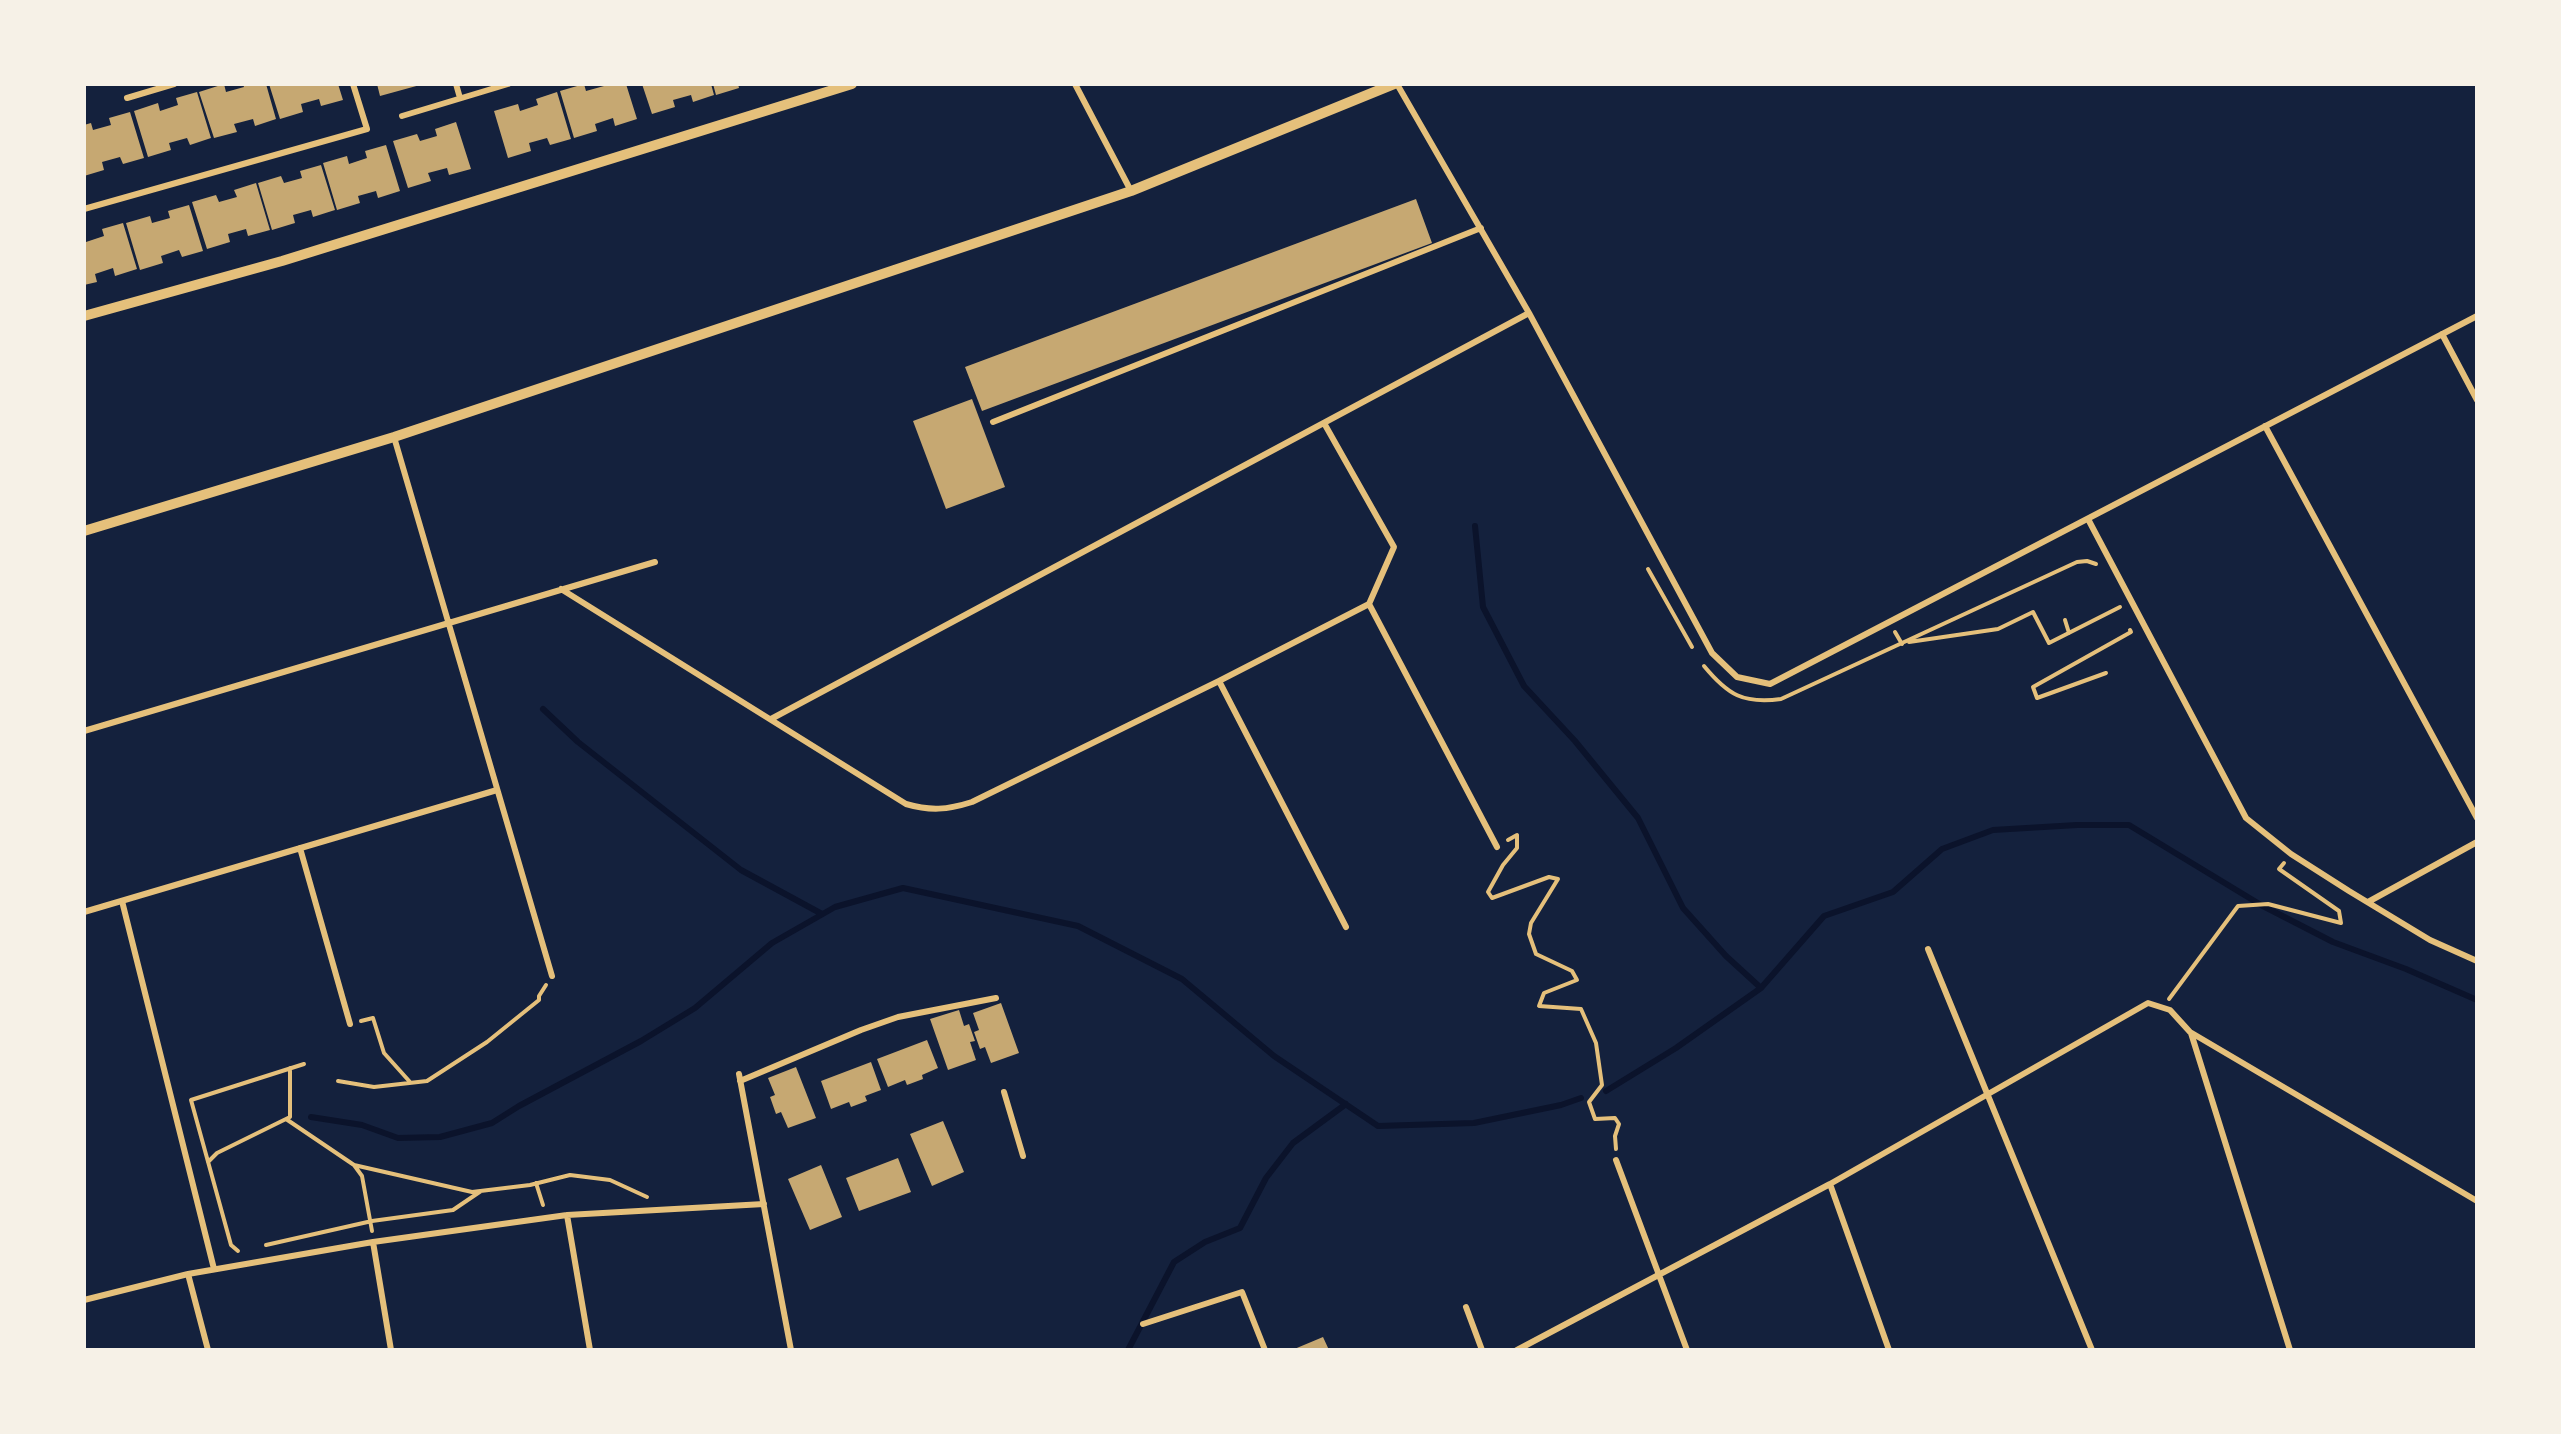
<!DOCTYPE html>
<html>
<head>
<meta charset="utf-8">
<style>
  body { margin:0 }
  #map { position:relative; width:2561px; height:1434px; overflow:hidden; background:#14213d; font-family:Overpass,sans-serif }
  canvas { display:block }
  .frame { position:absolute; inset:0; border:86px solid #f6f1e7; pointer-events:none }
</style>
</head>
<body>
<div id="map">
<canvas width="2561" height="1434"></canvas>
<div class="frame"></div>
</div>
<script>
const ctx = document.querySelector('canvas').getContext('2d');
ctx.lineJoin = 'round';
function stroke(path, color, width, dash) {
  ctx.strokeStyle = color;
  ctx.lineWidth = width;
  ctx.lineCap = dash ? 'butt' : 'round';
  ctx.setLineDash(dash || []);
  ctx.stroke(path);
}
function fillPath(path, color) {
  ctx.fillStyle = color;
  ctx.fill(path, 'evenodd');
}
const stream = new Path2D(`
  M1475,526L1483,607L1524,686L1575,741L1638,818L1683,908L1726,956L1761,988
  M543,709L578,742L741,870L822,914
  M1606,1091L1676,1048L1761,988L1824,916L1893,892L1942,849L1993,830L2077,825H2129L2261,905L2333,942L2406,969L2477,1000
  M311,1117L362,1125L398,1138L440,1137L492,1123L519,1106L641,1041L695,1008L772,943L835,907L903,888L1078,926L1182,979L1274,1056L1378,1126L1474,1123L1561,1105L1581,1098
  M1128,1350L1174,1262L1205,1242L1240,1228L1266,1178L1293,1143L1346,1104`);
const building = new Path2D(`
  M224,84L226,92L244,87L243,84H266L276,119L255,126L253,119L234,124L237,132L214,138L199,92Z
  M269,84H338L343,100L321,106L319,99L301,104L303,112L280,119Z
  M377,84H420V85L380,96Z
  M584,84L586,91L604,86L603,84H626L637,119L615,126L613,118L595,124L597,131L574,138L560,91Z
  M642,84H711L714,95L693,102L691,95L673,100L675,107L652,114Z
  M713,84H738L739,88L716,95Z
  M197,92L211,138L190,145L187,138L169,143L171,150L148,157L134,111L158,103L160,111L178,105L176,98Z
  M557,92L571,139L550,145L547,138L529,143L531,151L508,158L494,111L518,104L520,111L538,105L536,99Z
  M130,112L144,158L123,164L120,157L102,162L104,170L84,176V125L91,123L93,130L111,125L109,118Z
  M456,122L471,169L449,175L447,168L428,173L431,181L408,188L393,141L417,134L420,141L437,136L435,129Z
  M386,145L400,191L378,198L376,191L358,196L360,203L337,210L323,163L347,156L349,164L367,158L365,151Z
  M321,165L335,210L313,217L311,210L293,215L295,223L272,230L258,183L281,176L284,183L302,178L300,171Z
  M256,183L270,230L248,236L246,229L228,234L230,242L207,249L192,202L216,195L219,202L237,197L234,190Z
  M1416,199L1432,243L982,411L965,367Z
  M189,205L203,251L182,257L179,250L161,256L163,263L140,270L126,223L150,216L152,223L170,218L168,211Z
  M123,223L137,269L115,276L113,268L95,274L97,282L84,285V237L86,242L104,236L102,229Z
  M972,399L1005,487L946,509L913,421Z
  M1001,1003L1019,1053L991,1063L985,1047L980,1049L974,1032L979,1030L973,1013Z
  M959,1010L964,1026L969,1024L975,1041L970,1042L976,1060L948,1070L930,1019Z
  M927,1040L938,1068L922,1075L923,1079L907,1085L905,1080L888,1087L877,1059Z
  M871,1062L881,1090L865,1096L867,1101L851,1107L849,1102L831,1109L821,1081Z
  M796,1067L816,1118L788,1128L781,1112L776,1114L770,1097L775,1095L768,1078Z
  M943,1121L964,1172L932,1186L910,1134Z
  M898,1158L911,1192L859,1211L846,1178Z
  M821,1165L842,1217L810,1230L788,1179Z
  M1323,1337L1329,1350H1292Z`);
const path = new Path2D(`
  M1648,569L1692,647
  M2065,620L2069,633
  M1895,632L1902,644
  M1909,642L1998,629L2033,612L2049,643L2120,607
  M1704,666C1728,695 1743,704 1781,699L2077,562L2087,561L2096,564
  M2106,673L2037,698L2033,687L2131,632L2130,630
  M1508,840L1517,835V848L1503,865L1488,892L1492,898L1549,877L1558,879L1531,923L1529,934L1536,954L1572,971L1577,980L1544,993L1539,1006L1581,1009L1596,1043L1602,1085L1589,1102L1595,1119L1615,1118L1619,1124L1615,1136L1616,1149
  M2169,999L2238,906L2268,904L2341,923L2339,911L2279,869L2284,863
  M361,1021L373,1018L384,1053L410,1082
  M338,1081L374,1087L427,1081L487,1042L539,1000V996L546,985
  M286,1119L354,1165L362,1176L372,1231
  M208,1162L217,1153L290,1117V1068
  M354,1165L472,1192L530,1185L570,1175L610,1180L647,1197
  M536,1183L543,1205
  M266,1245L372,1221L453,1210L481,1191
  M238,1251L231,1245L191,1100L304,1064`);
const minor = new Path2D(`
  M456,84L460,98
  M1075,84L1131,191
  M1397,84L1529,313L1712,653L1737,677L1770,684L2477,316
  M127,98L174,84
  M402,116L508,84
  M84,209L367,129L353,84
  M2442,334L2477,400
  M993,422L1481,228
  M1324,423L1394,547L1369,604L1497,847
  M2265,426L2477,818
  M394,437L552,976
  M2088,519L2246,818L2291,854L2349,891L2430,940L2477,961
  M561,589L906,804C930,811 947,810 972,802L1219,681L1369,604
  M1219,681L1346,927
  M771,719L1529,313
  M84,731L655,562
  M300,848L350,1024
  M122,901L214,1269
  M2368,902L2477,842
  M84,912L497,790
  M1928,949L2092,1350
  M2191,1033L2290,1350
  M739,1074L791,1350
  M740,1081L861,1030L898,1017L996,998
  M1004,1092L1023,1156
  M1616,1160L1687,1350
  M1830,1184L1889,1350
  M567,1215L590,1350
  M373,1242L391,1350
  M188,1274L208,1350
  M84,1300L188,1274L373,1242L567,1215L764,1204
  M1466,1307L1482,1350
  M1143,1324L1242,1292L1265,1350
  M1517,1350L1830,1184L2148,1003L2170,1010L2190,1032L2477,1201`);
const tertiary = new Path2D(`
  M84,316L282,261L852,84
  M84,531L394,437L1131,191L1394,84`);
stroke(stream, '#0b132b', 6);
fillPath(building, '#c6a872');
stroke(path, '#e5c07b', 4);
stroke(minor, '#e5c07b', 6);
stroke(tertiary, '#e5c07b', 10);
</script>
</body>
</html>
